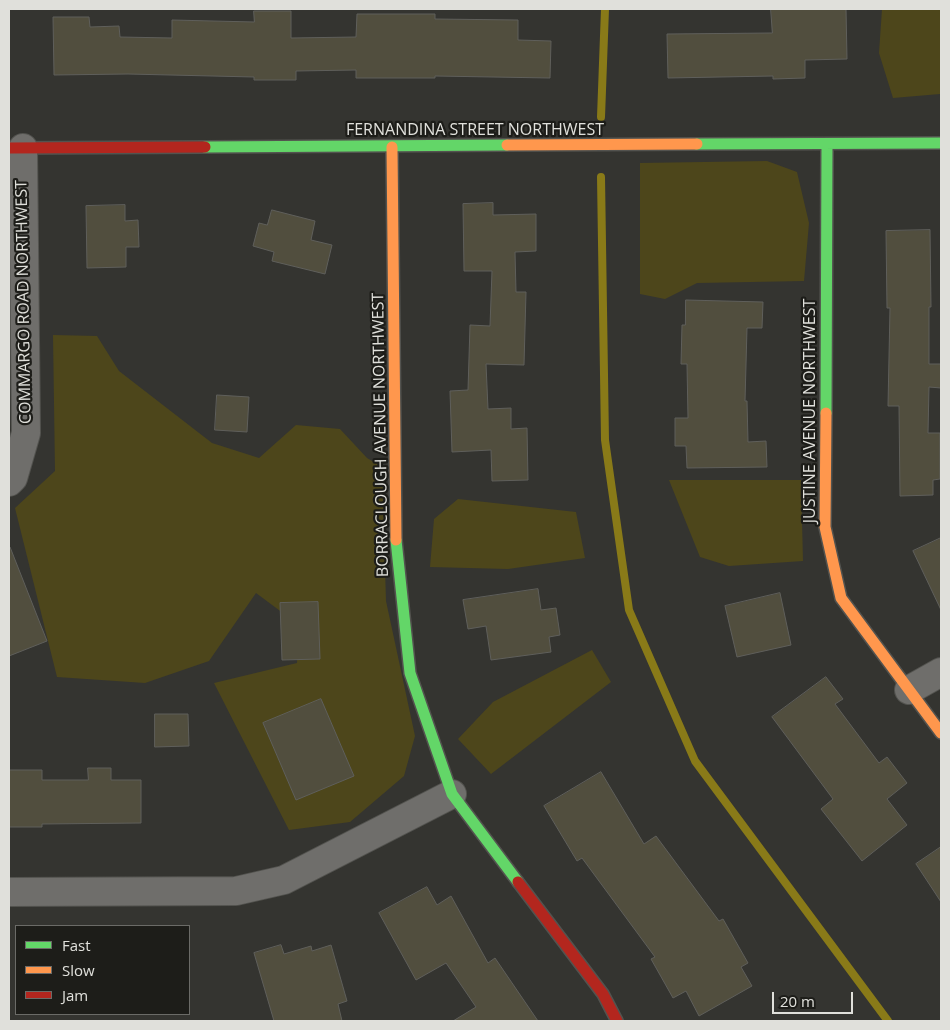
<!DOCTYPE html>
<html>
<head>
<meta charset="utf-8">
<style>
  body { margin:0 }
  #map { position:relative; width:950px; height:1030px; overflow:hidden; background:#343430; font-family:"Open Sans",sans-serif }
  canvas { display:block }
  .frame { position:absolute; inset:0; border:10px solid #e0e0db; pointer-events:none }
  .legend { position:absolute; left:15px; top:925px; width:175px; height:90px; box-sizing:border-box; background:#1d1d19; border:1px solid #6b6b67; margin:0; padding:6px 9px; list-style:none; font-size:15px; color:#e0e0db }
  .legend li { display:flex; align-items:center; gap:10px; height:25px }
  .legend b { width:25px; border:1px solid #6b6b67 }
  .scale { position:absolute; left:772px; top:992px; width:81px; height:22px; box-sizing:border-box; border:2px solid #e0e0db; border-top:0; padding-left:6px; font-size:15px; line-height:18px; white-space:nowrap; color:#e0e0db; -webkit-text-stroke:4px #1d1d19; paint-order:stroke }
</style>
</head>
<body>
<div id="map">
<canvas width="950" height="1030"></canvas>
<div class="frame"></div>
<ul class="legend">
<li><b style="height:6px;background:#63d668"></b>Fast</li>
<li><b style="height:6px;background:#ff974d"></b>Slow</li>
<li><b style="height:6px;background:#b3261e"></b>Jam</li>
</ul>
<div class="scale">20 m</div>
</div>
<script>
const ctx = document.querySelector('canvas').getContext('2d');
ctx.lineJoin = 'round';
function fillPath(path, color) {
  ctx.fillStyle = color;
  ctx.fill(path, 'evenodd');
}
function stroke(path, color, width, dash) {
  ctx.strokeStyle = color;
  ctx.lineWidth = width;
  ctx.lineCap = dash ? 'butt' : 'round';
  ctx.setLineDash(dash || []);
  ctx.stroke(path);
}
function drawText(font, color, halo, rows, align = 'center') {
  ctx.font = font + ' "Open Sans",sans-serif';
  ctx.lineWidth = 4.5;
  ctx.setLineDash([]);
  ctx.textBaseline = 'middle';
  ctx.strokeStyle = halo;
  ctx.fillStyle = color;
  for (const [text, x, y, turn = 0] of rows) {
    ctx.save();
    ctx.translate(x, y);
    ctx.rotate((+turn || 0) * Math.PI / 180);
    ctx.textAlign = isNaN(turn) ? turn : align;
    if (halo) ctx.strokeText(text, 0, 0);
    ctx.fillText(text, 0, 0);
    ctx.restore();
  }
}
const green = new Path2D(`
  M882,9H941L940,94L893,98L879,53Z
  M767,161L797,172L809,223L804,281L697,283L665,299L640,294V163Z
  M53,335L97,336L119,371L212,443L259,458L296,425L340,429L367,458L382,467L386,601L415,736L404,776L350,822L289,830L214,683L297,663L299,625L256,593L209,661L145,683L57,677L15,508L55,471Z
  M669,480H801L803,561L729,566L700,557Z
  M458,499L576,512L585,558L508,569L430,567L434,519Z
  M592,650L611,682L491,774L458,739L493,702Z`);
const stream = new Path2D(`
  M601,117L605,9
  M601,177L605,440L629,610L695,761L888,1021`);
const building = new Path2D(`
  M771,9H846L847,59L805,60V78L773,79V76L668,78L667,34L772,33Z
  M254,11H291V38L356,37L357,14H435V19L518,20V40L551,41L550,78L435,76V78H356V70L296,71V80H254V77L128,74L54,75L53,17H89L90,27L119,26L120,37L172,38V20L254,22Z
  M493,203V215L536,214V251L515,252L516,292H526L524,365L486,364L488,409L511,408V429L527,428L528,480L492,481L491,450L452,452L450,391L468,390L470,325L490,326L492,271H464L463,204Z
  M125,205V221L138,220L139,247H126V267L87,268L86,206Z
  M272,210L315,221L311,240L332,245L325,274L272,261L274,252L253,246L259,223L267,225Z
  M930,230L931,307H929V364H941V388L929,387L928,433H940V479L933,480V495L900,496L899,406H888L890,308H887L886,231Z
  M686,300L763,302L762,328H747L745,401H747L748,442L766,441L767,467L687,468L686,446H675V418H688L687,364H681L682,325H685Z
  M217,395L249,397L247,432L215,430Z
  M941,538V610L913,551Z
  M9,547H10L47,641L9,656Z
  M538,589L541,610L556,608L560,635L549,637L551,652L491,660L486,626L468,629L463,600Z
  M780,593L791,645L737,657L725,606Z
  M318,602L320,659L282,660L280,603Z
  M826,677L843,699L835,704L879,763L887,757L907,783L887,799L907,825L862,861L821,809L833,799L772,717Z
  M321,699L354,776L296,800L263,723Z
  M155,714H188L189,746L155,747Z
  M88,768H111V780H141V823L42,824V827H9V770H42V780H88Z
  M601,772L644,844L656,836L719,921L723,919L748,963L741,967L752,986L699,1016L686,991L673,998L651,959L655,957L582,858L577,861L544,806Z
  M941,847V902L916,864Z
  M427,887L437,905L451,896L488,963L495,958L538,1021H453L476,1007L446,963L416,980L379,913Z
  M281,945L284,954L311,946L312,951L331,945L347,1001L338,1004L342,1021H274L254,953Z`);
const street = new Path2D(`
  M9,482L13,478L26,433L23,148
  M909,690L941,672
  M9,892L236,891L284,880L452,794`);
const fast = new Path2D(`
  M697,144L941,143
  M205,147L507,145
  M826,413L827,144
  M396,540L410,673L452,794L518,882`);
const slow = new Path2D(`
  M507,145L697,144
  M392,147L396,540
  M826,413L825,527L841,598L941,733`);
const jam = new Path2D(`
  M9,148L205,147
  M518,882L603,994L617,1021`);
const streetNames = [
  ["FERNANDINA STREET NORTHWEST",475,130],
  ["COMMARGO ROAD NORTHWEST",24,302,-91],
  ["JUSTINE AVENUE NORTHWEST",810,411,-90],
  ["BORRACLOUGH AVENUE NORTHWEST",381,435,-91]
];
fillPath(green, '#4d461b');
stroke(stream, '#897a18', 8);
fillPath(building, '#514e3e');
stroke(building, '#5f5f5b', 1);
stroke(street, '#53534f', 30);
stroke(fast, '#53534f', 14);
stroke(slow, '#53534f', 14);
stroke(jam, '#53534f', 14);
stroke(street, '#6f6e6b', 28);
stroke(fast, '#63d668', 11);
stroke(slow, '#ff974d', 11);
stroke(jam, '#b3261e', 11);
drawText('16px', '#e0e0db', '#1d1d19', streetNames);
</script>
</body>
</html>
